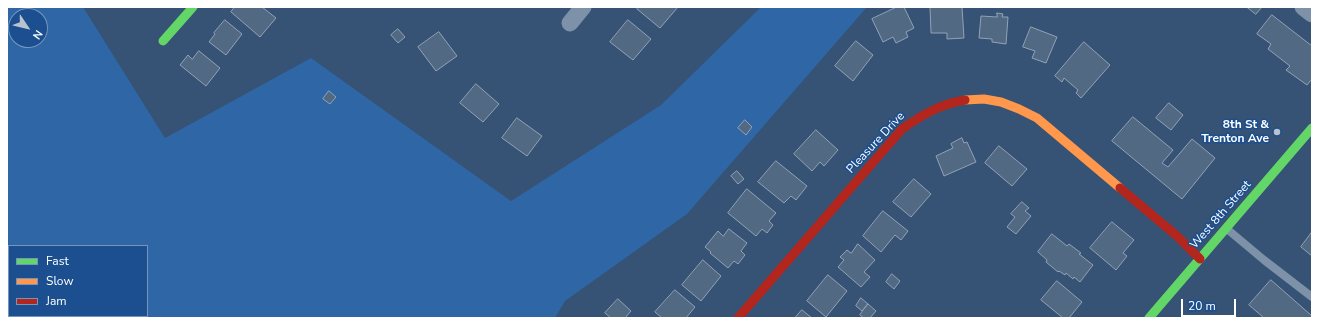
<!DOCTYPE html>
<html>
<head>
<meta charset="utf-8">
<style>
  body { margin:0 }
  #map { position:relative; width:1319px; height:325px; overflow:hidden; background:#365274; font-family:"Nunito Sans",sans-serif }
  canvas { display:block }
  .frame { position:absolute; inset:0; border:8px solid #fff; pointer-events:none }
  .legend { position:absolute; left:8px; top:245px; width:140px; height:72px; box-sizing:border-box; background:#1b4f8f; border:1px solid #7695bc; margin:0; padding:5px 7px; list-style:none; font-size:12px; color:#fff }
  .legend li { display:flex; align-items:center; gap:8px; height:20px }
  .legend b { width:20px; border:1px solid #7695bc }
  .north { position:absolute; left:8px; top:8px; width:40px; height:40px; box-sizing:border-box; background:#1b4f8f; border:1px solid #7695bc; border-radius:50%; rotate:125deg; font-size:11px; font-weight:700; line-height:16px; text-align:center; color:#fff }
  .north::after { content:''; display:block; margin:auto; width:14px; height:18px; background:#b9c2ce; clip-path:polygon(50% 0,100% 100%,50% 72%,0 100%) }
  .scale { position:absolute; left:1181px; top:299px; width:55px; height:18px; box-sizing:border-box; border:2px solid #fff; border-top:0; padding-left:5px; font-size:12px; line-height:14px; white-space:nowrap; color:#fff; -webkit-text-stroke:3px #1b4f8f; paint-order:stroke }
</style>
</head>
<body>
<div id="map">
<canvas width="1319" height="325"></canvas>
<div class="frame"></div>
<ul class="legend">
<li><b style="height:5px;background:#63d668"></b>Fast</li>
<li><b style="height:5px;background:#ff974d"></b>Slow</li>
<li><b style="height:5px;background:#b3261e"></b>Jam</li>
</ul>
<div class="north">N</div>
<div class="scale">20 m</div>
</div>
<script>
const ctx = document.querySelector('canvas').getContext('2d');
ctx.lineJoin = 'round';
function fillPath(path, color) {
  ctx.fillStyle = color;
  ctx.fill(path, 'evenodd');
}
function stroke(path, color, width, dash) {
  ctx.strokeStyle = color;
  ctx.lineWidth = width;
  ctx.lineCap = dash ? 'butt' : 'round';
  ctx.setLineDash(dash || []);
  ctx.stroke(path);
}
function drawText(font, color, halo, rows, align = 'center') {
  ctx.font = font + ' "Nunito Sans",sans-serif';
  ctx.lineWidth = 3;
  ctx.setLineDash([]);
  ctx.textBaseline = 'middle';
  ctx.strokeStyle = halo;
  ctx.fillStyle = color;
  for (const [text, x, y, turn = 0] of rows) {
    ctx.save();
    ctx.translate(x, y);
    ctx.rotate((+turn || 0) * Math.PI / 180);
    ctx.textAlign = isNaN(turn) ? turn : align;
    if (halo) ctx.strokeText(text, 0, 0);
    ctx.fillText(text, 0, 0);
    ctx.restore();
  }
}
const green = new Path2D(`
  M7,7H83L165,138L311,58L511,201L661,105L761,7H867L687,214L565,301L555,318H11L7,314ZM16,16H40V40H16ZM9,246H147V316H9Z`);
const building = new Path2D(`
  M235,7H262L276,18L260,37L231,12Z
  M639,7H678L660,28L637,9Z
  M897,7H904L914,28L906,32L908,37L896,43L893,37L883,42L872,19Z
  M962,7L964,38L947,39V33H931L930,8Z
  M1247,7H1262L1256,14Z
  M997,13L1003,14L1002,17H1008L1006,44L992,42V39L979,38L981,16L997,17Z
  M1272,15L1312,46V79L1307,85L1286,70L1290,66L1268,49L1271,44L1257,34Z
  M225,20L242,34L226,55L209,42L215,34L214,33Z
  M628,20L651,39L633,60L610,42Z
  M1031,27L1057,37L1046,63L1032,58L1035,51L1023,47Z
  M398,29L405,37L398,43L391,35Z
  M439,32L457,56L436,71L418,47Z
  M856,41L873,55L853,81L835,66Z
  M1084,42L1110,65L1081,98L1076,93L1078,90L1064,78L1062,82L1055,76Z
  M199,51L220,68L206,86L180,65L188,55L192,59Z
  M476,84L499,104L483,122L460,103Z
  M329,91L336,97L330,104L323,99Z
  M1169,103L1183,115L1171,130L1156,118Z
  M1133,117L1173,150L1162,163L1168,167L1192,139L1215,158L1182,199L1112,141Z
  M517,118L542,136L527,156L502,138Z
  M745,120L752,127L746,135L738,128Z
  M816,130L838,150L824,166L820,162L812,171L794,154Z
  M962,138L964,143L967,142L976,162L944,176L936,156L953,148L951,144Z
  M999,146L1027,169L1012,186L985,163Z
  M776,161L807,186L796,200L791,196L784,203L758,182Z
  M737,171L744,179L738,184L731,176Z
  M914,179L931,194L911,217L893,202Z
  M747,189L776,213L769,221L773,225L767,233L762,229L756,236L728,213Z
  M1022,202L1029,208L1025,211L1031,216L1016,234L1007,227L1015,217L1011,214Z
  M883,211L908,231L901,240L895,235L881,252L863,236Z
  M1112,222L1134,240L1123,253L1127,256L1116,270L1090,248Z
  M729,229L747,243L741,251L745,255L738,264L734,261L728,268L710,253L711,252L705,247L718,231L723,236Z
  M1312,232V256L1301,247Z
  M1052,234L1067,246L1069,244L1081,253L1079,254L1093,265L1080,282L1074,277L1073,279L1066,273L1065,275L1059,271L1058,272L1046,262L1047,260L1038,252Z
  M858,244L875,260L864,272L870,277L861,287L838,267L844,260L840,257L847,250L851,253Z
  M703,260L721,276L701,301L682,285Z
  M892,274L900,281L894,289L886,282Z
  M828,275L847,291L826,317L807,301Z
  M1271,280L1312,316V318H1264L1249,305Z
  M1057,281L1082,302L1069,318H1063L1041,300Z
  M675,290L695,307L686,318H662L655,312Z
  M861,298L868,304L862,311L856,306Z
  M618,299L631,311L625,318H611L605,313Z
  M868,304L876,311L870,318H864L860,315Z
  M802,310L812,318H795Z`);
const lane = new Path2D(`
  M1227,229L1264,260L1312,297`);
const street = new Path2D(`
  M1303,7L1312,14
  M570,23L583,7`);
const fast = new Path2D(`
  M163,41L193,7
  M1149,318L1312,128`);
const slow = new Path2D(`
  M965,100L984,99L1001,102L1019,109L1037,118L1120,188`);
const jam = new Path2D(`
  M1120,188L1177,236L1200,259
  M738,318L902,129C922,115 940,104 965,100`);
const markers = [
  [1277,132,4,"#b9c2ce"]
];
const poiNames = [
  ["8th St &",1269,125],
  ["Trenton Ave",1269,139]
];
const streetNames = [
  ["Pleasure Drive",876,143,-47],
  ["West 8th Street",1221,215,-49]
];
fillPath(green, '#2f66a5');
fillPath(building, '#526984');
stroke(building, '#92a2b6', 1);
stroke(lane, '#7d92a8', 8);
stroke(street, '#7d92a8', 17);
stroke(fast, '#63d668', 9);
stroke(slow, '#ff974d', 9);
stroke(jam, '#b3261e', 9);
for (const [x, y, r, color] of markers) {
  const dot = new Path2D();
  dot.arc(x, y, r, 0, 2 * Math.PI);
  ctx.fillStyle = color;
  ctx.fill(dot);
  stroke(dot, '#1b4f8f', 1.5);
}
drawText('bold 12px', '#fff', '#1b4f8f', poiNames, 'right');
drawText('12px', '#fff', '#1b4f8f', streetNames);
</script>
</body>
</html>
